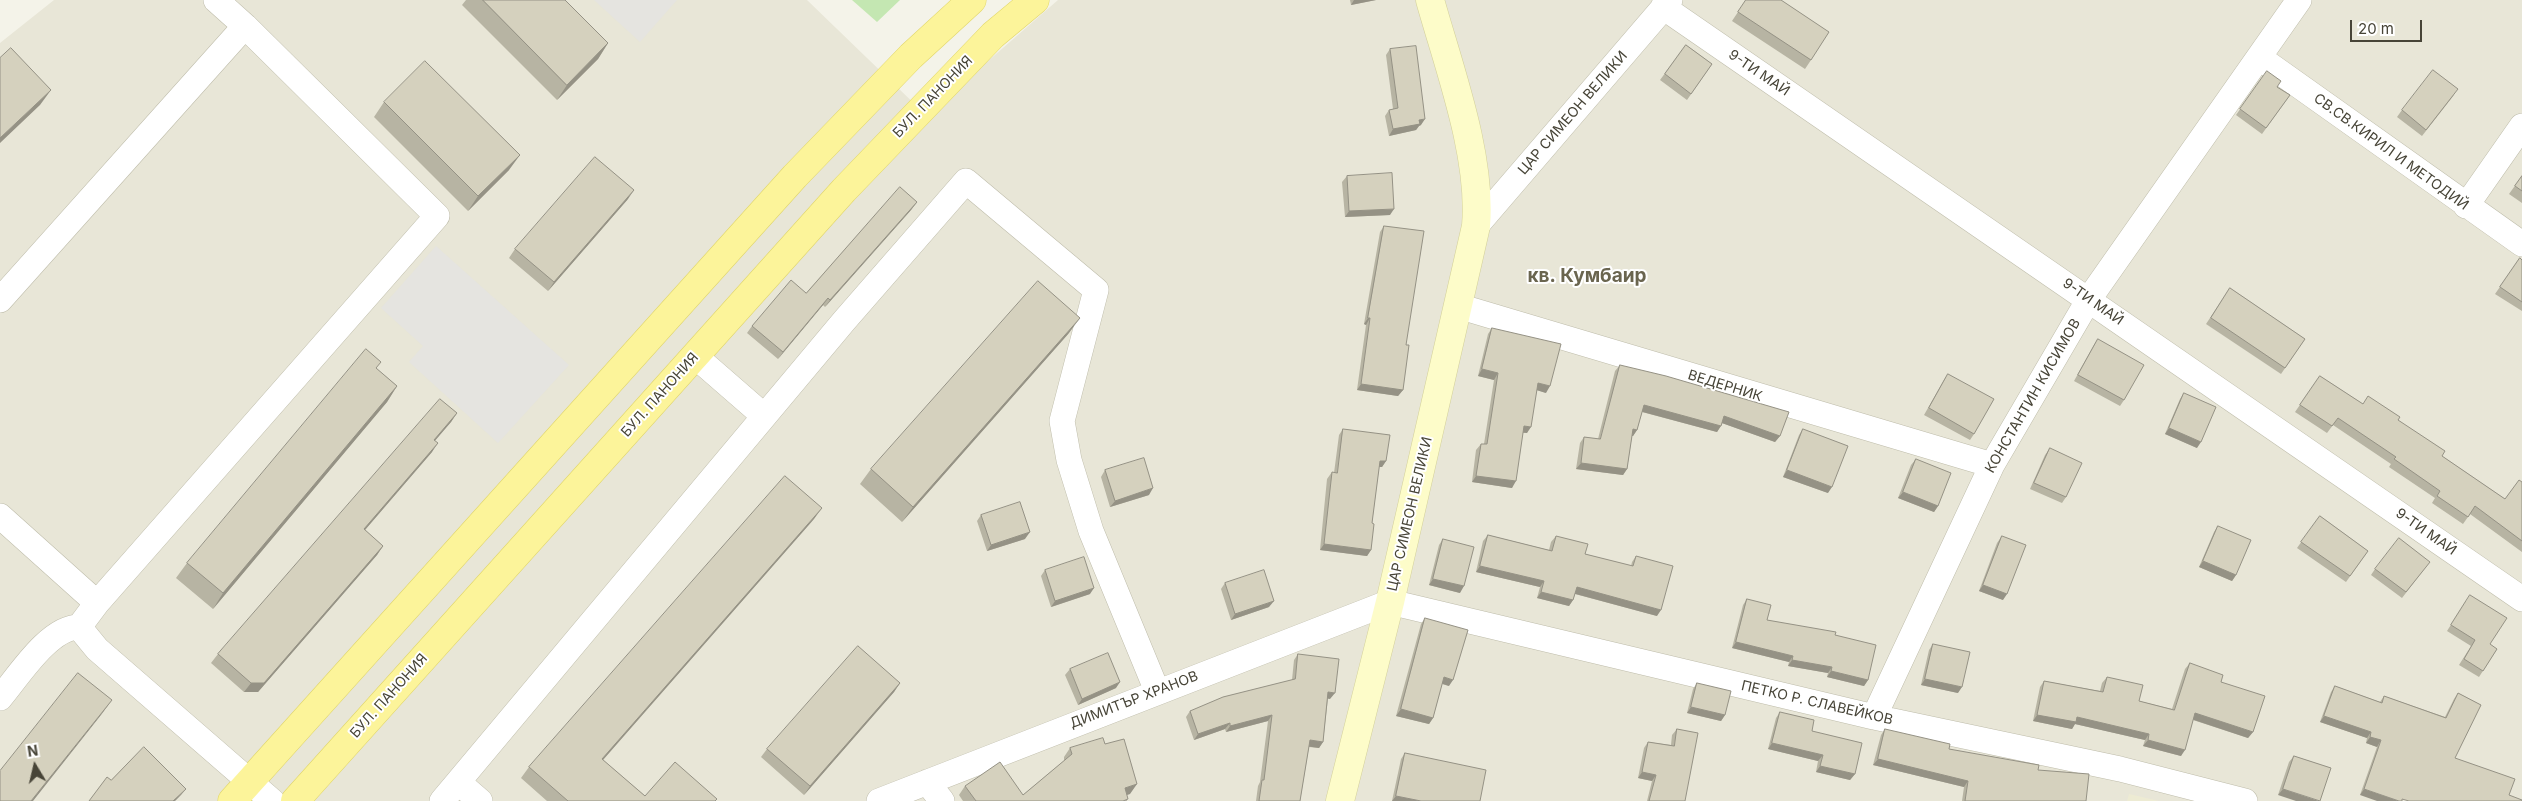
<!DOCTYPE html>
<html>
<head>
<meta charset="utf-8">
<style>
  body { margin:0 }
  #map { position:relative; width:2522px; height:801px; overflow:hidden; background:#f4f3e9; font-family:Inter,sans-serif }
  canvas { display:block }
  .north { position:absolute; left:10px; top:741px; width:50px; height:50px; -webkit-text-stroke:4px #fff; paint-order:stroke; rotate:351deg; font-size:14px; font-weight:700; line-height:20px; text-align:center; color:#474437 }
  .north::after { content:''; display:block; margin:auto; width:18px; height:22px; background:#474437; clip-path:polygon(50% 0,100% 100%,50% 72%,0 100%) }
  .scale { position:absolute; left:2350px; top:20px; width:72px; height:22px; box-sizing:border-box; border:2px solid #474437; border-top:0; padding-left:6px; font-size:15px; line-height:18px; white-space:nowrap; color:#474437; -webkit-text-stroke:4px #fff; paint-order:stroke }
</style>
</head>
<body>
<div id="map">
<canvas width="2522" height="801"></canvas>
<div class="north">N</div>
<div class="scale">20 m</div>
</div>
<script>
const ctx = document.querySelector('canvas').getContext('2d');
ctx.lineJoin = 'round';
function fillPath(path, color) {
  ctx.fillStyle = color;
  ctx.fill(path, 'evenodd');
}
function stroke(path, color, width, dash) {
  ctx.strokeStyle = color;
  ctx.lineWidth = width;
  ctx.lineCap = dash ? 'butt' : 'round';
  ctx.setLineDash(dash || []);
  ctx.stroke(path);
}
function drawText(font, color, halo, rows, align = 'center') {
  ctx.font = font + ' Inter,sans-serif';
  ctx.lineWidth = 4;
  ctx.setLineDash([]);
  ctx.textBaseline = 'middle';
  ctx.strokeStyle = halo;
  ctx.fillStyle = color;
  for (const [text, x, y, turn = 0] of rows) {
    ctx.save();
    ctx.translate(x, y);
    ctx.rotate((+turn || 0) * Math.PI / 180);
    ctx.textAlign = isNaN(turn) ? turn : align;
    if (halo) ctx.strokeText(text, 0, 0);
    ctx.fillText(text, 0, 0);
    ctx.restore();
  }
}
const residential = new Path2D(`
  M54,0H807L926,115L1058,0H2522V801H0V43Z`);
const education = new Path2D(`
  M2129,794L2159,801H2127Z`);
const green = new Path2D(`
  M852,0H900L877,22Z`);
const parking = new Path2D(`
  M594,0H677L640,42Z
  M436,246L569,365L498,443L409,362L423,346L381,308Z`);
const minor = new Path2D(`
  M216,0L245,26L437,216L97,603L79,627L97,649L272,801
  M1663,7L2522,599
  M2260,58L2522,244
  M2466,206L2522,126
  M1476,226L1670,0
  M0,300L245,26
  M1458,306L1992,465
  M695,356L764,416
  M0,516L97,603
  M0,698C18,677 49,627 79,627
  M1874,717L1992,465L2089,299L2299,0
  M458,782L844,321L966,181L1096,290L1062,421L1069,460L1091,531L1157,691
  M927,782L942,801
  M442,801L458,782L480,801
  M879,801L1390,602L1874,717L2120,769L2245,801`);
const secondary = new Path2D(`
  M1340,801L1390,602L1476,226C1482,156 1449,68 1430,0`);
const primary = new Path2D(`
  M232,801L795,176L911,56L972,0
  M295,801L844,190L993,35L1035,0`);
const wall = new Path2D(`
  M466,0H565L608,43L598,59L557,100L462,5Z
  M1350,0H1376L1351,5Z
  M1746,0L1811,60L1805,69L1732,21Z
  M1686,45L1712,64L1687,100L1660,80Z
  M1390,49L1421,125L1419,126L1416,130L1389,136L1385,116L1389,110L1393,109L1386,55Z
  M2267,71L2277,87L2290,95L2262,134L2236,115Z
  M2454,95L2422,136L2397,117L2402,110Z
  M384,102L509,170L468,211L374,117Z
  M1347,176L1390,215L1345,217L1342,182Z
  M2522,176V203L2509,194Z
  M628,199L548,291L509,258L515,249Z
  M917,202L911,210L825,307L823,305L778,359L747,333L752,326L806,293Z
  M1384,226L1406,345L1403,390L1398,396L1357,390L1366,325L1364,324L1380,232Z
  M2520,258L2522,260V311L2495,294Z
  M2230,288L2305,339L2281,374L2206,324Z
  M1492,328L1546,393L1537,390L1527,433H1523L1512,488L1472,482L1476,450L1481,444H1484L1494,380L1478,376L1488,334Z
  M1069,333L902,522L860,484L871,469Z
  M2098,339L2124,400L2120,406L2074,381L2094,345Z
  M1620,365L1780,436L1775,442L1722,423L1717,432L1642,412L1637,430L1633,436H1632L1627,469L1623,475L1576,469L1580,443L1584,437L1598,439L1615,371Z
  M377,369L397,386L387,402L213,609L176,578L187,563Z
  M1948,374L1974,434L1970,440L1924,415L1944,380Z
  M2320,376L2363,404L2398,420L2442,456L2505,499L2522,482V552L2470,514L2463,524L2432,503L2435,498L2389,467L2391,464L2333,425L2327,433L2295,412Z
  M2184,393L2197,448L2165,434L2180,399Z
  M457,413L451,422L435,440L432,452L365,530L383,546L377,555L258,692H244L211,663L218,654Z
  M1343,429L1386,461L1382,467H1379L1372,523L1371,550L1367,556L1320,550L1327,479L1332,472L1334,473L1339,435Z
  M1803,429L1828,493L1783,477L1799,435Z
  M2050,448L2066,497L2062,503L2030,489L2045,455Z
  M1916,459L1938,506L1934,512L1898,498L1911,465Z
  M1105,470L1149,495L1110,507L1101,477Z
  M981,515L1025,539L987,551L977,521Z
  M2320,516L2368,551L2346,582L2297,548Z
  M814,519L603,760L645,796L716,801H547L521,778L529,767Z
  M2218,526L2236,575L2232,581L2199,567L2214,532Z
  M1488,535L1549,550L1551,542L1556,536L1585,554L1631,566L1632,562L1636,556L1657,616L1575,594L1573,600L1569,606L1537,598L1540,587L1476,572L1483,541Z
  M2002,536L2003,600L1979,591L1997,543Z
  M1443,539L1460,593L1429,585L1439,545Z
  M2425,568L2402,598L2371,575L2375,569Z
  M1045,570L1090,594L1051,607L1041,576Z
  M1225,583L1269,607L1231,620L1221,589Z
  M1747,599L1767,620L1835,635L1868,680L1864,686L1827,677L1828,673L1788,666L1789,662L1732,648L1743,605Z
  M2466,601L2490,644L2497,649L2479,677L2459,665L2471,646L2447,631Z
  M1425,618L1449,686L1442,684L1433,718L1429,724L1396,716L1421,624Z
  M1933,644L1958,693L1921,685L1929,650Z
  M1298,654L1330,699L1328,698L1323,742L1319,748L1309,747L1300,801H1256L1258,786L1260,782L1268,721L1226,732L1225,729L1194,740L1186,717L1190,711L1292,680L1294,660Z
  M2190,663L2221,682L2253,732L2248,738L2193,720L2181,756L2143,746L2145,740L2075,724L2072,729L2033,721L2040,687L2044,681L2100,691L2102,683L2107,677L2139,701L2172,709L2185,669Z
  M1070,669L1116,688L1078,705L1065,675Z
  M900,683L894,692L804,795L761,757L767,749Z
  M1697,683L1725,715L1721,721L1687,713L1693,689Z
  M2335,686L2380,702L2384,696L2445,717L2454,699L2458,693L2481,705L2360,795L2377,747L2366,743L2367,738L2320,722L2331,692Z
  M1780,712L1812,731L1855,774L1850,780L1816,772L1818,761L1768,749L1776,718Z
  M1677,729L1685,801H1647L1652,781L1638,778L1644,748L1648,742L1671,745L1672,735Z
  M1885,729L1949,749L2038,770L2086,801H1962L1964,787L1873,765L1881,735Z
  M1105,744L1130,794L1127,795V801H963L959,795L965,786L1023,795L1064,761V757L1070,748Z
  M1405,753L1480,801H1392L1401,759Z
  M2294,756L2331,768L2278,795L2289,762Z`);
const shadedWall = new Path2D(`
  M1354,0H1376L1351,5Z
  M608,43L598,59L557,100L567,85Z
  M51,90L40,105L0,143V138Z
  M1425,119L1421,125L1419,126L1416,130L1389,136L1393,129L1419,120Z
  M520,155L509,170L468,211L478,196Z
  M634,190L628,199L548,291L554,282Z
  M917,202L911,210L825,307L830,300Z
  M1394,209L1390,215L1345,217L1349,211Z
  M828,298L823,305L778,359L783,352Z
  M1080,318L1069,333L902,522L913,507Z
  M1368,318H1370L1366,325L1364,324Z
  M1482,369L1498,373L1494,380L1478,376Z
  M1538,383L1550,386L1546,393L1533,389Z
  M1361,384L1403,390L1398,396L1357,390Z
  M397,386L387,402L213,609L223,593Z
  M1644,405L1721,426L1717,432L1639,411Z
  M457,413L451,422L428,449L434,440Z
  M1724,416L1780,436L1775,442L1719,422Z
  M1524,426L1531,427L1527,433L1520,432Z
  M2169,428L2201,442L2197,448L2165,434Z
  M1633,429L1637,430L1633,436L1628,435Z
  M438,443L432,452L358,538L364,529Z
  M1380,461H1386L1382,467H1376Z
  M1581,463L1627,469L1623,475L1576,469Z
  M1787,470L1832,487L1828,493L1783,477Z
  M1476,476L1516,481L1512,488L1472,482Z
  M1153,488L1149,495L1110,507L1115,501Z
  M1903,492L1938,506L1934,512L1898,498Z
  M822,508L814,519L594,770L602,759Z
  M1030,532L1025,539L987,551L991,545Z
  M1324,544L1371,550L1367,556L1320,550Z
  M383,546L377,555L258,692H244L251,683Z
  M2203,561L2236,575L2232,581L2199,567Z
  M1480,566L1544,581L1540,587L1476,572Z
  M1433,579L1464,586L1460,593L1429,585Z
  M1983,585L2007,594L2003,600L1979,591Z
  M1577,587L1661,610L1657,616L1572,593Z
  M1094,588L1090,594L1051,607L1055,601Z
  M1541,592L1573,600L1569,606L1537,598Z
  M1274,601L1269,607L1231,620L1235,614Z
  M1736,642L1793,656L1789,662L1732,648Z
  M1792,660L1832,667L1828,673L1788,666Z
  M1831,671L1868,680L1864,686L1827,677Z
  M1444,677L1453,680L1449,686L1440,683Z
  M1925,679L1962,687L1958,693L1921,685Z
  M1120,682L1116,688L1078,705L1082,699Z
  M900,683L894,692L804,795L810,786Z
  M1328,692L1335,693L1330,699L1324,698Z
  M112,700L101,715L33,801H31Z
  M1691,707L1725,715L1721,721L1687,713Z
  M1401,709L1433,718L1429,724L1396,716Z
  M2195,713L2253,732L2248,738L2191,719Z
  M1272,715L1268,721L1226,732L1230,726Z
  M2037,715L2077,717L2149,734L2145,740L2075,724L2072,729L2033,721Z
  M2324,716L2371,732L2367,738L2320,722Z
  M1230,723L1225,729L1194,740L1198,734Z
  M2370,737L2381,740L2377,747L2366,743Z
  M1310,740L1323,742L1319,748L1305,746Z
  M2148,740L2185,750L2181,756L2143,746Z
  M1772,743L1823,755L1818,761L1768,749Z
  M1878,759L1968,781L1964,787L1873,765Z
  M1820,766L1855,774L1850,780L1816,772Z
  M1642,772L1656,775L1652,781L1638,778Z
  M1137,784L1130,794L1118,797L1125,788Z
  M186,789L181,795L175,801H173Z
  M2283,789L2319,801H2296L2278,795Z
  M2364,789L2399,801H2377L2360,795Z
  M1396,796L1421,801H1392Z`);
const building = new Path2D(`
  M483,0H565L608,43L567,85Z
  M1746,0H1781L1829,32L1811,60L1738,12Z
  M1686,45L1712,64L1691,94L1665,74Z
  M1416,46L1425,119L1419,120L1420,124L1393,129L1389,110L1398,108L1390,49Z
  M11,48L51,90L0,138V58Z
  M425,61L520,155L478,196L384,102Z
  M2433,70L2458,89L2426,130L2402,110Z
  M2267,71L2281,81L2277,87L2290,95L2266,128L2240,109Z
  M595,157L634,190L554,282L515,249Z
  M1392,173L1394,209L1349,211L1347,176Z
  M2522,176V191L2515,186Z
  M900,187L917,202L830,300L828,298L783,352L752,326L791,280L806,293Z
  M1384,226L1424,231L1406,345H1409L1403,390L1361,384L1370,318H1368Z
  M2520,258L2522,260V302L2500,287Z
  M1038,281L1080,318L913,507L871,469Z
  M2230,288L2305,339L2285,368L2211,318Z
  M1492,328L1561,344L1550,386L1538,383L1531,427L1524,426L1516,481L1476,476L1481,444H1487L1498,373L1482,369Z
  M2098,339L2144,365L2124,400L2078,375Z
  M366,349L381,362L376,368L397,386L223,593L187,563Z
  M1620,365L1666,376L1789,412L1780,436L1724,416L1721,426L1644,405L1637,430L1633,429L1627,469L1581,463L1584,437L1600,439Z
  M1948,374L1994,399L1974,434L1929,408Z
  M2320,376L2363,404L2368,396L2400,417L2398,420L2445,451L2442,456L2505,499L2519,480L2522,482V541L2475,506L2468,517L2437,496L2440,491L2394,459L2396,457L2338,418L2332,426L2300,405Z
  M2184,393L2216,407L2201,442L2169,428Z
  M440,399L457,413L434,440L438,443L364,529L383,546L264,683H251L218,654Z
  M1343,429L1390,435L1386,461H1380L1372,523L1374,524L1371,550L1324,544L1332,472L1337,473Z
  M1803,429L1848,446L1832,487L1787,470Z
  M2050,448L2082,463L2066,497L2034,483Z
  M1144,458L1153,488L1115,501L1105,470Z
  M1916,459L1951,473L1938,506L1903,492Z
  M785,476L822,508L602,759L645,796L675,762L717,799L715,801H568L529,767Z
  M1020,502L1030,532L991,545L981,515Z
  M2320,516L2368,551L2350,576L2301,542Z
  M2218,526L2251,540L2236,575L2203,561Z
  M1488,535L1552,551L1556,536L1588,544L1585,554L1633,566L1636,556L1673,566L1661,610L1577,587L1573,600L1541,592L1544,581L1480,566Z
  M2002,536L2026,545L2007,594L1983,585Z
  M2399,538L2430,562L2406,592L2375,569Z
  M1443,539L1474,547L1464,586L1433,579Z
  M1084,557L1094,588L1055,601L1045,570Z
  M1264,570L1274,601L1235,614L1225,583Z
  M2470,595L2507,618L2490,644L2497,649L2483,671L2464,659L2475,640L2451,625Z
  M1747,599L1771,605L1767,620L1836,632L1835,635L1876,645L1868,680L1831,671L1832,667L1792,660L1793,656L1736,642Z
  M1425,618L1468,630L1453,680L1444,677L1433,718L1401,709Z
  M1933,644L1970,652L1962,687L1925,679Z
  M858,646L900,683L810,786L767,749Z
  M1108,653L1120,682L1082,699L1070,669Z
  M1298,654L1339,659L1335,693L1328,692L1323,742L1310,740L1300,801H1259L1262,780H1264L1272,715L1230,726V723L1198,734L1190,711L1223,697L1295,679Z
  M2190,663L2223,675L2221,682L2265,696L2253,732L2195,713L2185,750L2148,740L2149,734L2077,717L2076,722L2037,715L2044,681L2103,692L2107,677L2143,685L2139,701L2174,710Z
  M78,673L112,700L31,801H0V771Z
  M1697,683L1731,691L1725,715L1691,707Z
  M2335,686L2382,703L2384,696L2446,718L2458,693L2481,705L2455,758L2515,779L2509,795L2522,800V801H2409L2402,799V801H2399L2364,789L2381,740L2370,737L2371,732L2324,716Z
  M1780,712L1814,720L1812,731L1862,743L1855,774L1820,766L1823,755L1772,743Z
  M1677,729L1698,733L1685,801H1649L1656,775L1642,772L1648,742L1674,746Z
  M1885,729L1950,744L1949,749L2039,765L2038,770L2089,774L2086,801H1965L1968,781L1878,759Z
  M1103,738L1105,744L1124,739L1137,784L1125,788L1128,799L1123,801H976L965,786L1000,762L1023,795L1072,754L1070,748Z
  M144,747L186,789L173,801H89L107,777L111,780Z
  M1405,753L1486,770L1480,801H1421L1396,796Z
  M2294,756L2331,768L2320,801L2283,789Z`);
const streetNames = [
  ["9-ТИ МАЙ",1759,73,34],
  ["БУЛ. ПАНОНИЯ",933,97,-46],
  ["ЦАР СИМЕОН ВЕЛИКИ",1573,113,-49],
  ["СВ.СВ.КИРИЛ И МЕТОДИЙ",2391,152,36],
  ["9-ТИ МАЙ",2093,302,35],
  ["ВЕДЕРНИК",1725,386,17],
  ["БУЛ. ПАНОНИЯ",660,395,-48],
  ["КОНСТАНТИН КИСИМОВ",2033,396,-60],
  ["ЦАР СИМЕОН ВЕЛИКИ",1410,514,-77],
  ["9-ТИ МАЙ",2426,532,35],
  ["БУЛ. ПАНОНИЯ",389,696,-48],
  ["ДИМИТЪР ХРАНОВ",1134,700,-21],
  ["ПЕТКО Р. СЛАВЕЙКОВ",1817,703,13]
];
const districtNames = [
  ["кв. Кумбаир",1587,276]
];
fillPath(residential, '#e8e6d7');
fillPath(education, '#edebd3');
fillPath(green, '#c4e7b2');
fillPath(parking, '#e5e4e0');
stroke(minor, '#bfbdab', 26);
stroke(secondary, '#d3d099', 29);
stroke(primary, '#e1d669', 29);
stroke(minor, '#fff', 25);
stroke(secondary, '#fdfcc9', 28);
stroke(primary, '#fcf49a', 28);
fillPath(wall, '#b7b4a3');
fillPath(shadedWall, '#959285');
fillPath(building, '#d5d1be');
stroke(building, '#959285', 1);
drawText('14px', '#474437', '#fff', streetNames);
drawText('bold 19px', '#6a654f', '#fff', districtNames);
</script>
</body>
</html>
